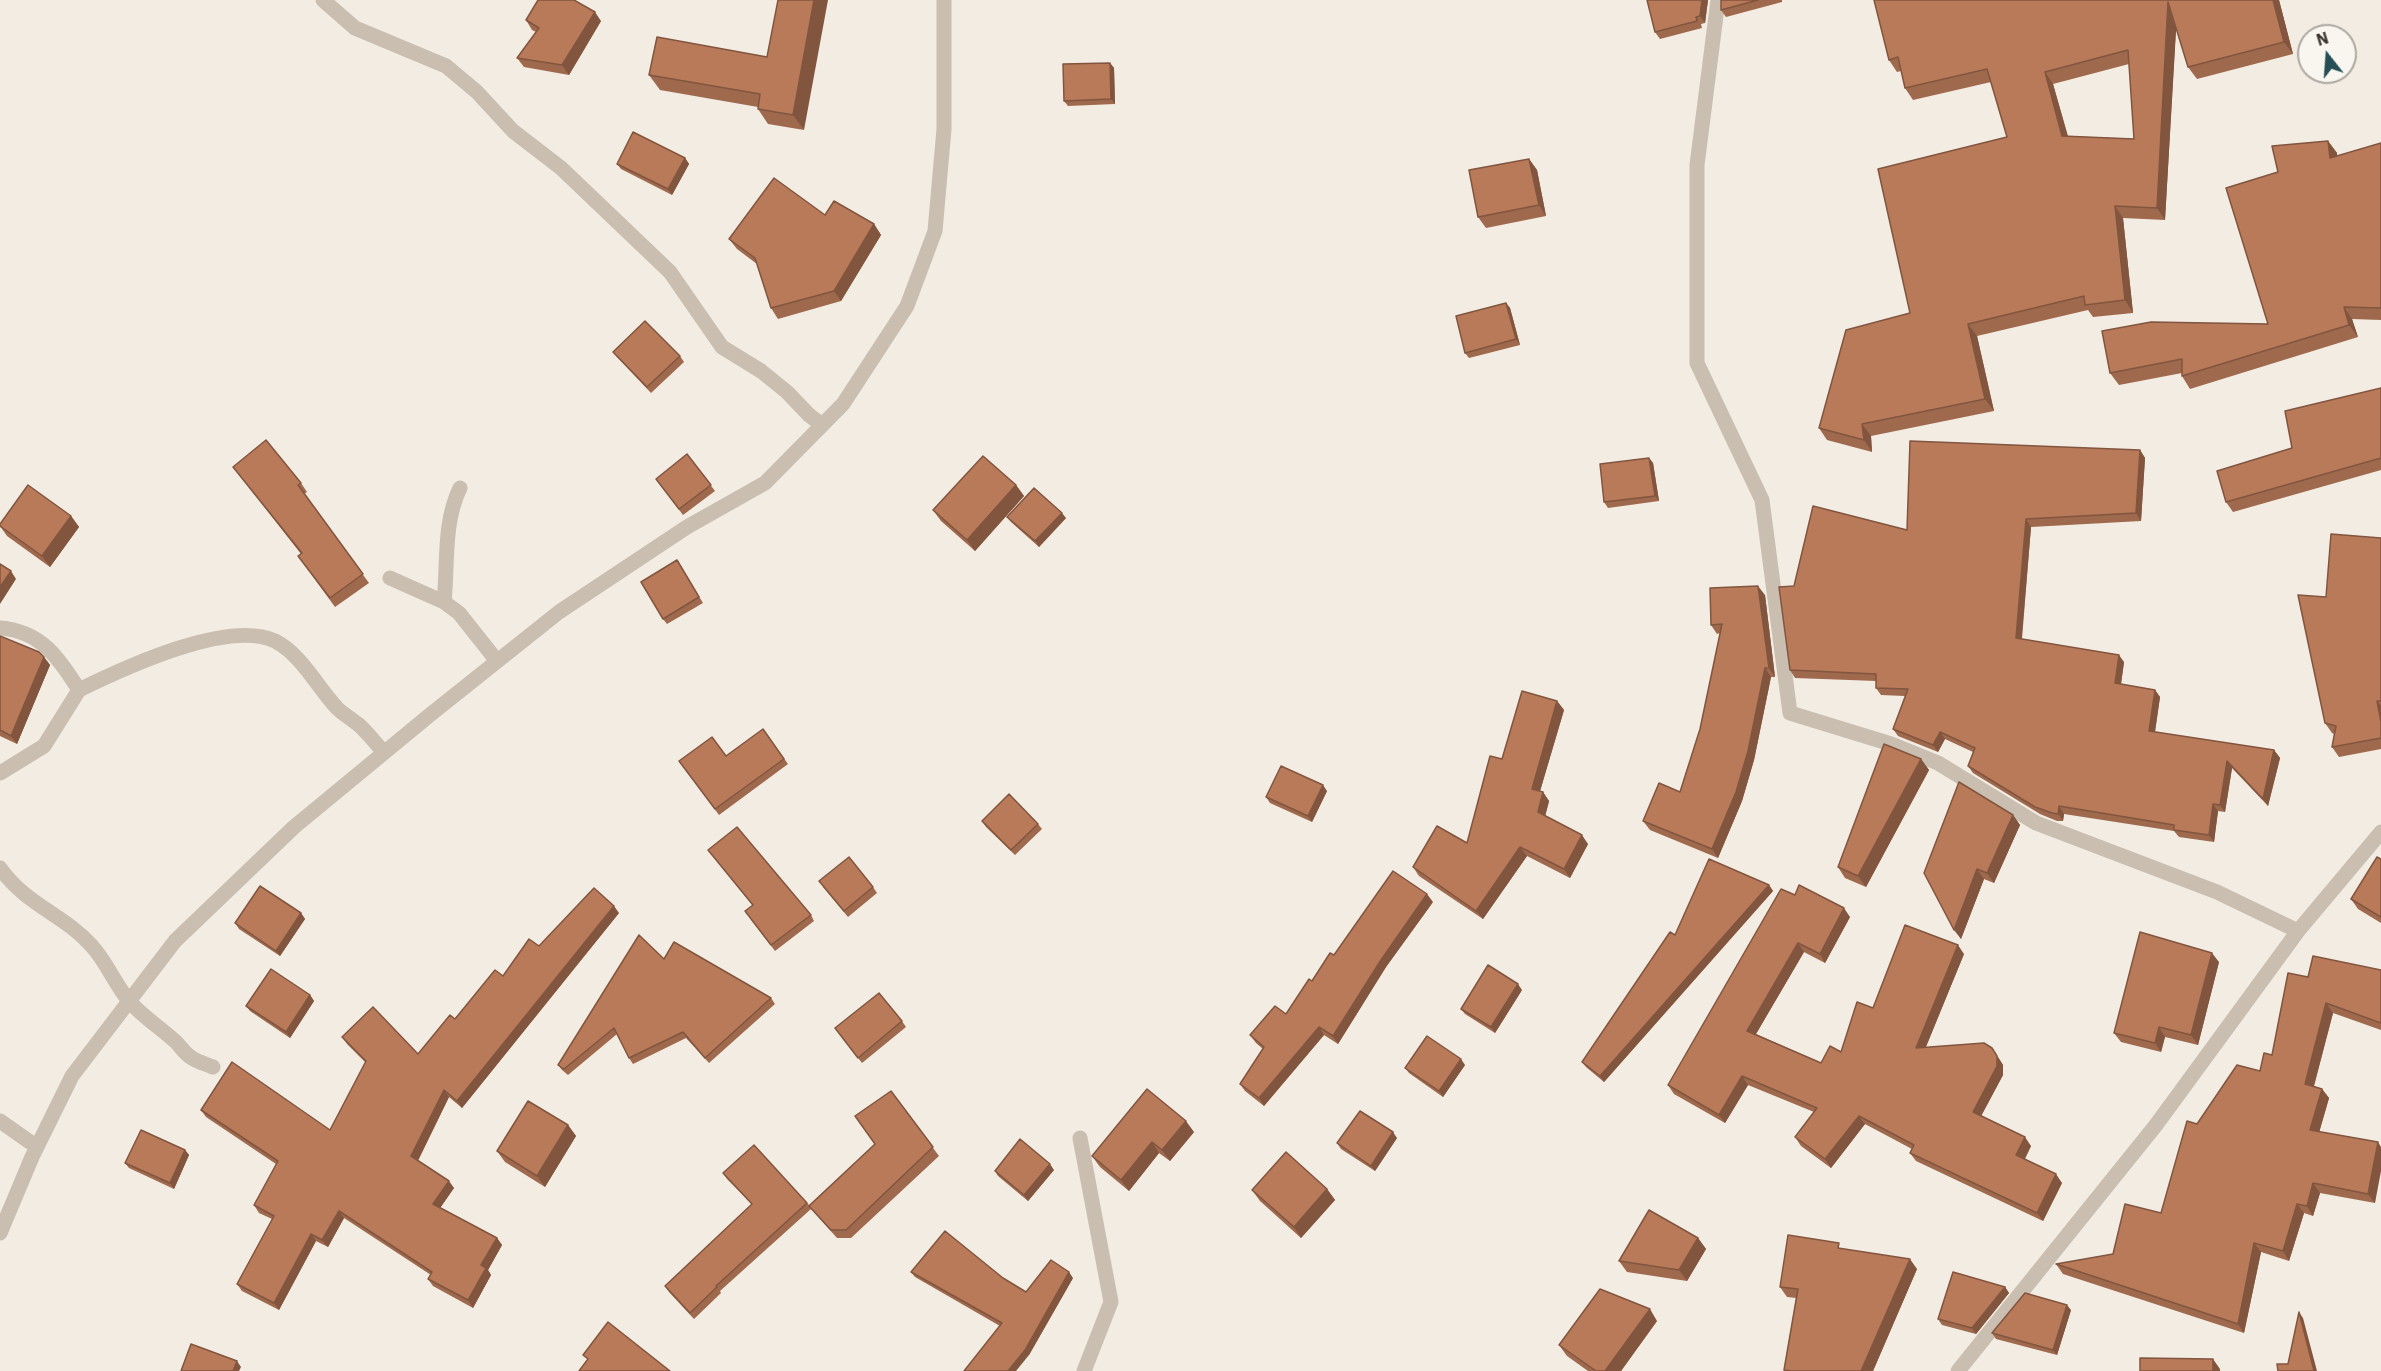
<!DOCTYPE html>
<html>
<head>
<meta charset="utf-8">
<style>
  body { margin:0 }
  #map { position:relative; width:2381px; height:1371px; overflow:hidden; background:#f2ece3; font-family:"IBM Plex Sans",sans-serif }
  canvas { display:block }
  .north { position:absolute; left:2297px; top:24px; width:60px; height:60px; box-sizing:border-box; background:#f9f6ef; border:2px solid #aca8a1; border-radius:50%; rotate:343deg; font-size:16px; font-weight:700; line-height:24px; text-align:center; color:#39322d }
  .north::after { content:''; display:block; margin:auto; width:21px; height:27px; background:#264e56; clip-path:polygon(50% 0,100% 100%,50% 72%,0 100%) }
</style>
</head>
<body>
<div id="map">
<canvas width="2381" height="1371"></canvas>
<div class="north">N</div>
</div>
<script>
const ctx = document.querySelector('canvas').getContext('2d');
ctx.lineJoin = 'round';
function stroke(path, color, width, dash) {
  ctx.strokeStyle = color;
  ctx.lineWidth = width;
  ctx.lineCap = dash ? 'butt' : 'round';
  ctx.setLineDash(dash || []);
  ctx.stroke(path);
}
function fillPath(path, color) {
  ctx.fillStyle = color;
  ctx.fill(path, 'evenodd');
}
const minor = new Path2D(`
  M323,0L355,28L446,66L477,92L513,131L561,168L670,272L722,347L761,371L787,392L809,415L822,425
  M1718,0L1697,165V363L1762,500L1790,713L1891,744L1938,763L2036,823L2217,892L2298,931
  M390,578L444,602L459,613L497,661
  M444,602C448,564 443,523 460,488
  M0,628C41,631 59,658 79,690C124,668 228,619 275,641C301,654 318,688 337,708C344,715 352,719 359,725C368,733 376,744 384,752
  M0,773L44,746L79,690
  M0,868C26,905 63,914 91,945C107,962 115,985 130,1002C143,1017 161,1028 176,1042C181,1047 185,1054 192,1058C198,1062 206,1064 213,1067
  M0,1121L37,1147
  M1080,1138L1111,1302L1084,1371
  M0,1233L32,1157L72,1076L175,941L294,827L431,714L559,612L687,527L765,483L843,404L907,306L935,231L944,129V0
  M1958,1371L2156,1125L2298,931L2381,832`);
const wall = new Path2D(`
  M1708,0L1705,23L1701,24L1702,28L1660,39L1655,32Z
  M1721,0H1782V2L1726,17L1721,10Z
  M1874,0H2279L2293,54L2197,79L2188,67L2176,27L2165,220L2123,218L2133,313L2093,317L2088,310L1977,336L1994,411L1871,436L1872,452L1827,440L1819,428L1910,313L2007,137L1991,82L1913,100L1905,88L1901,71L1897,72L1889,60ZM2129,64L2134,139L2068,136L2053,84Z
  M526,20L601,21L569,75L524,67L517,58L536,32L532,30Z
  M767,57L804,130L768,124L758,109V107L660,90L649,75Z
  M1110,63L1114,68L1115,104L1068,106L1064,101Z
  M2328,141L2337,153V156L2381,143V320L2352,319L2358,337L2190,389L2182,376V373L2119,385L2110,373L2268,324L2278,172Z
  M685,158L689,164L672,195L621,169L617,164Z
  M1529,159L1537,170L1546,216L1486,228L1478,217Z
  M825,215L874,224L881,235L841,301L778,319L771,308L757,264L737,249L729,239Z
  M1506,303L1510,308L1520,345L1469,358L1465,353Z
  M613,352L680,356L684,362L651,393L617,357Z
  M2381,388V470L2233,512L2226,502L2292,448Z
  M2140,450L2145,458L2141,521L2031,527L2022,639L2124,662L2121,684L2155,690L2160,697L2155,732L2274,750L2280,758L2268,806L2232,768L2225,812L2218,811L2214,842L2179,837L2174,831L2064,814L2063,821H2057L2040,814L1973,773L1968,766L1973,752L1945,739L1938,752L1898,736L1893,729L1905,696L1881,695L1876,688V681L1795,678L1790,670L1794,586Z
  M687,454L715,491L683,515L656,479Z
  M1649,458L1653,463L1659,501L1608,508L1604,502Z
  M233,467L301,483L307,492L304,494L369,583L335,607L298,556L301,554Z
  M1016,485L1024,496L975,551L941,521L933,510Z
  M71,516L79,527L50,567L7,536L0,526V524Z
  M1007,517L1066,518L1039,547L1011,522Z
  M2381,538V749L2339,757L2332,747L2334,734L2332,733L2325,723L2326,597Z
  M681,566L703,603L667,624L663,619Z
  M1765,595L1775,677H1771L1754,760L1742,801L1718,858L1650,830L1643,821L1680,792L1700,729L1720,633L1717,634L1711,625Z
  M0,636L44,657L50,665L17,744L0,736Z
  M1557,701L1564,710L1540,791L1543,792L1549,801L1545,816L1588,844L1570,878L1527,856L1483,919L1419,876L1413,867L1467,843L1502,759Z
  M763,729L788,764L719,815L679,761L726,756Z
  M1921,759L1929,770L1866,887L1845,878L1838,867Z
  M1327,791L1312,822L1270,803L1266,797Z
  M2013,815L2020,825L1994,883L1984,879L1961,939L1924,873Z
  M982,821L1038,824L1042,829L1015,855L986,827Z
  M708,850L811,915L814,921L775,951L745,911L753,906Z
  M2381,859V923L2358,909L2351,899Z
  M1769,885L1773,891L1604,1082L1586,1067L1582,1062L1675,935Z
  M823,887H873L877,893L848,917Z
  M1781,889L1850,917L1825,963L1804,952L1756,1034L1821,1063L1841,1052L1873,1008L1964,954L1926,1047L1998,1057L2003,1065V1075L1981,1116L2031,1146L2025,1159L2062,1183L2043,1221L1916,1161L1910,1153L1912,1149L1865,1124L1831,1168L1801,1146L1795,1137L1814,1112L1748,1085L1725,1123L1674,1094L1668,1085Z
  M1433,902L1386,967L1338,1044L1324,1035L1264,1106L1245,1091L1240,1084L1263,1049L1256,1043L1250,1035L1286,1014L1334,955Z
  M301,913L305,919L280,956L239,929L235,923Z
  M619,913L462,1108L449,1097L418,1161L454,1188L440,1208L497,1238L502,1245L488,1270L491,1275L473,1308L433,1286L428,1279L431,1275L344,1218L328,1247L316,1241L279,1310L242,1291L237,1284L272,1219L259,1213L254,1205L276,1164L206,1117L201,1110L330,1130L366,1063L347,1044L342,1037L418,1054L503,976L539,946Z
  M664,959L771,998L775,1004L709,1063L686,1038L633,1064L629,1058L617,1034L568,1075L562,1070L558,1065Z
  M2219,962L2198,1045L2165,1037L2161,1052L2121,1042L2114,1033Z
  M2381,970V1030L2333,1013L2314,1086L2322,1089L2329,1098L2319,1132L2378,1142L2375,1203L2320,1193L2313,1216L2304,1213L2289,1261L2261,1252L2244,1333L2063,1274L2056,1264L2113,1254L2161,1213L2197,1124L2260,1071L2272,1055L2308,977Z
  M1522,990L1495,1033L1465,1014L1461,1009Z
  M310,995L314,1001L290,1038L250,1011L246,1006Z
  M902,1021L906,1027L862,1063L835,1028Z
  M1465,1065L1443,1097L1409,1073L1405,1068Z
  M891,1091L939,1156L851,1238H837L811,1209L720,1291L721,1293L694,1319L669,1292L665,1286L752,1204L727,1179L723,1173L807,1203L809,1205L875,1144Z
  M568,1125L576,1136L545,1187L505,1162L497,1151Z
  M1194,1132L1170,1161L1159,1153L1129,1191L1100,1167L1092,1156Z
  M1397,1138L1375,1171L1341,1149L1337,1143Z
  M185,1150L189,1155L174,1189L129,1168L125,1163Z
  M1054,1170L1028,1201L998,1176L995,1171Z
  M1327,1189L1335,1200L1301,1238L1260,1201L1252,1190Z
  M1698,1238L1706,1249L1687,1281L1627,1272L1619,1261Z
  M1843,1249L1917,1269L1873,1371H1785L1784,1370L1796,1298L1787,1297L1780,1287Z
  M911,1272L1026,1292L1073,1278L1029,1355L1000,1326L915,1277Z
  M2005,1287L2009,1293L1976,1334L1942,1325L1938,1319Z
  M2071,1310L2057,1355L1996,1339L1992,1333Z
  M1657,1321L1621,1371H1588L1567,1356L1559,1345Z`);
const shadedWall = new Path2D(`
  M814,0H828L804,130L793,115Z
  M1702,0H1708L1705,23L1700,16Z
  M2273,0H2279L2293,54L2284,42Z
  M2168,2L2177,14L2165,220L2157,208Z
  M595,12L601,21L569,75L562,65Z
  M1110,63L1114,68L1115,104L1111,99Z
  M2045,72L2053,84L2071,148L2062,136Z
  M2328,141L2337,153L2338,170L2330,158Z
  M685,158L689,164L672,195L668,189Z
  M1529,159L1537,170L1546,216L1539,205Z
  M2115,206L2123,218L2133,313L2125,300Z
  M874,224L881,235L841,301L834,291Z
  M1506,303L1510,308L1520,345L1516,339Z
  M2344,307L2352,319L2358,337L2349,325Z
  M1968,324L1977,336L1994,411L1985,399Z
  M1862,424L1871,436L1872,452L1864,440Z
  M2140,450L2145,458L2141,521L2136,513Z
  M1649,458L1653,463L1659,501L1655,496Z
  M1016,485L1024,496L975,551L967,540Z
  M1062,513L1066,518L1039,547L1035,541Z
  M71,516L79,527L50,567L42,556Z
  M2026,519L2031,527L2021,645L2016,638Z
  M11,571L16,579L0,604V587Z
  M1758,586L1765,595L1775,677L1769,668Z
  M2119,655L2124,662L2120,691L2115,683Z
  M44,657L50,665L17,744L11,736Z
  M1765,668L1771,677L1754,760L1742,801L1718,858L1712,849Z
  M2155,690L2160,697L2154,738L2149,731Z
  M1557,701L1564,710L1538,798L1532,789Z
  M2377,701L2381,706V722Z
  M1940,732L1945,739L1938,752L1933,745Z
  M2274,750L2280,758L2268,806L2263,799Z
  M1921,759L1929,770L1866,887L1858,876Z
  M2227,761L2232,768L2225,812L2220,805Z
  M1323,785L1327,791L1312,822L1308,816Z
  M1543,792L1549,801L1544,821L1538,812Z
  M2213,804L2218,811L2214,842L2209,835Z
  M2059,806L2064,814L2063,821L2058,814Z
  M2013,815L2020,825L1994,883L1987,873Z
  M1582,835L1588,844L1570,878L1564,869Z
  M1520,847L1527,856L1483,919L1476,911Z
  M1977,869L1984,879L1961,939L1954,930Z
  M1769,885L1773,891L1604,1082L1600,1076Z
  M1427,894L1433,902L1386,967L1338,1044L1333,1036L1381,960Z
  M614,906L619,913L462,1108L457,1101Z
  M1844,908L1850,917L1825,963L1820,954Z
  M301,913L305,919L280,956L276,951Z
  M1798,943L1804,952L1753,1039L1747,1031Z
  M1958,945L1964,954L1922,1056L1916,1048Z
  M2212,953L2219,962L2198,1045L2191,1035Z
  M1518,984L1522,990L1495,1033L1491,1027Z
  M310,995L314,1001L290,1038L286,1032Z
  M2326,1003L2333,1013L2312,1093L2305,1084Z
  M1319,1027L1324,1035L1264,1106L1259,1098Z
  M2159,1027L2165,1037L2161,1052L2155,1043Z
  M1992,1048L2003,1065V1075L1979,1120L1973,1112Z
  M1461,1059L1465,1065L1443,1097L1439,1091Z
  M1742,1076L1748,1085L1725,1123L1719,1115Z
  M2322,1089L2329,1098L2317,1140L2310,1130Z
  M444,1090L449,1097L416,1164L411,1156Z
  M1859,1116L1865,1124L1831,1168L1825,1159Z
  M1186,1121L1194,1132L1170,1161L1162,1150Z
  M568,1125L576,1136L545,1187L537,1176Z
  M1393,1132L1397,1138L1375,1171L1371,1166Z
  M2025,1137L2031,1146L2022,1164L2016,1155Z
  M1152,1142L1159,1153L1129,1191L1121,1180Z
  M2378,1142L2381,1147V1171L2375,1203L2368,1194Z
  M185,1150L189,1155L174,1189L170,1183Z
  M1050,1164L1054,1170L1028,1201L1024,1195Z
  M2056,1174L2062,1183L2043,1221L2037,1213Z
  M449,1181L454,1188L438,1211L433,1204Z
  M2313,1183L2320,1193L2313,1216L2307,1206Z
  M1327,1189L1335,1200L1301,1238L1294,1227Z
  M2297,1204L2304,1213L2289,1261L2283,1251Z
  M339,1211L344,1218L328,1247L322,1240Z
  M311,1234L316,1241L279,1310L274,1303Z
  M497,1238L502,1245L488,1270L491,1275L473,1308L468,1300L481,1265Z
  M1698,1238L1706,1249L1687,1281L1679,1270Z
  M2254,1243L2261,1252L2244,1333L2238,1324Z
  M1910,1259L1917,1269L1873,1371H1861Z
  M1069,1272L1073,1278L1029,1355L1016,1371H1008Z
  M2005,1287L2009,1293L1976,1334L1972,1328Z
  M2067,1305L2071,1310L2057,1355L2053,1350Z
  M1650,1309L1657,1321L1621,1371H1605Z
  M2299,1312L2303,1318L2317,1371H2314Z
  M2213,1359L2220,1369V1371H2213Z
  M237,1361L241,1367L239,1371H233Z`);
const building = new Path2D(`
  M538,0H574L595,12L562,65L517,58L539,28L526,20Z
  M778,0H814L793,115L758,109L760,94L649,75L657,37L767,57Z
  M1647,0H1702L1700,16L1696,17L1697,21L1655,32Z
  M1721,0H1758L1721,10Z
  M1874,0H2273L2284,42L2188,67L2168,2L2157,208L2115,206L2125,300L2085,305L2084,296L1968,324L1985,399L1862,424L1864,440L1819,428L1846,330L1910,313L1878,169L2007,137L1987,69L1905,88L1898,57L1889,60ZM2128,50L2134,139L2062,136L2045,72Z
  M1110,63L1111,99L1064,101L1063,64Z
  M633,132L685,158L668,189L617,164Z
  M2328,141L2330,158L2381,143V308L2344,307L2349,325L2182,376V359L2110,373L2102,331L2151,322L2268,324L2226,188L2278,172L2272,146Z
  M1529,159L1539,205L1478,217L1469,170Z
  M774,178L825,215L834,201L874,224L834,291L771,308L755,258L729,239Z
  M1506,303L1516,339L1465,353L1456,316Z
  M645,321L680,356L647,387L613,352Z
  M2381,388V458L2226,502L2217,471L2292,448L2285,411Z
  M266,440L301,483L298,485L363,574L330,598L298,556L302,553L233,467Z
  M1910,441L2140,450L2136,513L2026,519L2016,638L2119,655L2115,683L2155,690L2149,731L2274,750L2263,799L2227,761L2220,805L2213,804L2209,835L2174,830V825L2059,806L2058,814L2052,813L2035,807L1968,766L1975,748L1940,732L1933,745L1893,729L1908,689L1876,688V674L1790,670L1779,587L1794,586L1813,506L1907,530Z
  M687,454L711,485L679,509L656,479Z
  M983,456L1016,485L967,540L933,510Z
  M1649,458L1655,496L1604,502L1600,464Z
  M28,485L71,516L42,556L0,526V524Z
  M1034,488L1062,513L1035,541L1007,517Z
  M2331,534L2381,538V701H2377L2381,722V738L2332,747L2336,726L2325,723L2298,595L2326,597Z
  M677,560L699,597L663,619L641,582Z
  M0,564L11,571L0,587Z
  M1758,586L1769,668H1765L1748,751L1736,792L1712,849L1643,821L1659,783L1680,792L1700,729L1722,624L1711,625L1710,588Z
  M0,636L39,652L44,657L11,736L0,730Z
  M1522,691L1557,701L1532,789L1543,792L1538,812L1582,835L1564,869L1520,847L1476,911L1413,867L1437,826L1467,843L1490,756L1502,759Z
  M763,729L784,759L715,809L679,761L712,737L726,756Z
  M1884,744L1921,759L1858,876L1838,867Z
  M1281,766L1323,785L1308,816L1266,797Z
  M1959,782L2013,815L1987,873L1977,869L1954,930L1924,873Z
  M1009,794L1038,824L1011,850L982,821Z
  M737,827L811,915L771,945L745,911L753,905L708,850Z
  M849,857L873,887L844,911L819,881Z
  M2377,857L2381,859V917L2351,899Z
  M1709,859L1769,885L1600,1076L1582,1062L1670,932L1675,935Z
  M1393,871L1427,894L1381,960L1333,1036L1319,1027L1259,1098L1240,1084L1264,1047L1250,1035L1275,1006L1286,1014L1309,979L1312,981L1330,953L1334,955Z
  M1799,885L1844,908L1820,954L1798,943L1747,1031L1821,1063L1830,1046L1841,1052L1857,1002L1873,1008L1905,925L1958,945L1916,1048L1984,1043L1992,1048L1997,1056V1066L1973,1112L2025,1137L2016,1155L2056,1174L2037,1213L1910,1153L1914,1145L1859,1116L1825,1159L1795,1137L1817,1108L1742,1076L1719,1115L1668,1085L1781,889L1795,895Z
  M260,886L301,913L276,951L235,923Z
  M594,888L614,906L457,1101L444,1090L411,1156L449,1181L433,1204L497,1238L481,1265L486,1268L468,1300L428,1279L432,1272L339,1211L322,1240L311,1234L274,1303L237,1284L274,1216L254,1205L278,1161L201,1110L232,1062L330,1130L366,1061L342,1037L373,1007L418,1054L450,1015L455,1019L495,970L503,976L529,939L539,946Z
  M2140,932L2212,953L2191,1035L2159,1027L2155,1043L2114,1033Z
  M639,935L664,959L674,942L771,998L705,1058L683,1032L629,1058L614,1028L564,1069L558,1065Z
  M2313,956L2381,970V1023L2326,1003L2305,1084L2322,1089L2310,1130L2378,1142L2368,1194L2313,1183L2307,1206L2297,1204L2283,1251L2254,1243L2238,1324L2056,1264L2113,1254L2125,1204L2161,1213L2187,1121L2197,1124L2237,1065L2260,1071L2264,1053L2272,1055L2288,973L2308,977Z
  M1488,965L1518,984L1491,1027L1461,1009Z
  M271,969L310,995L286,1032L246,1006Z
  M879,993L902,1021L858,1058L835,1028Z
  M1427,1036L1461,1059L1439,1091L1405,1068Z
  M1147,1089L1186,1121L1162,1150L1152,1142L1121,1180L1092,1156Z
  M891,1091L933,1147L846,1230H831L809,1206L875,1144L855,1116Z
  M528,1101L568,1125L537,1176L497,1151Z
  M1360,1111L1393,1132L1371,1166L1337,1143Z
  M141,1130L185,1150L170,1183L125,1163Z
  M1020,1139L1050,1164L1024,1195L995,1171Z
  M754,1145L807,1203L716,1286L717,1287L690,1313L665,1286L752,1204L723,1173Z
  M1286,1152L1327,1189L1294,1227L1252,1190Z
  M1649,1210L1698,1238L1679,1270L1619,1261Z
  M945,1231L1003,1278L1026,1292L1051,1260L1069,1272L1025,1350L1008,1371H964L1002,1323L911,1272Z
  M1788,1235L1839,1243L1838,1248L1910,1259L1861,1371H1791L1784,1370L1798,1289L1780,1287Z
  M1953,1272L2005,1287L1972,1328L1938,1319Z
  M1600,1289L1650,1309L1605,1371H1596L1559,1345Z
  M2025,1293L2067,1305L2053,1350L1992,1333Z
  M2299,1312L2314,1371H2278L2277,1364H2288Z
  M608,1322L670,1371H579L588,1359L583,1355Z
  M191,1344L237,1361L233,1371H181Z
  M2140,1358L2213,1359V1371H2140Z`);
stroke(minor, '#c9beb0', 15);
fillPath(wall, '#9f694d');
fillPath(shadedWall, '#82553f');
fillPath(building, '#b97a5a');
stroke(building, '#82553f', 1.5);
</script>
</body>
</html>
